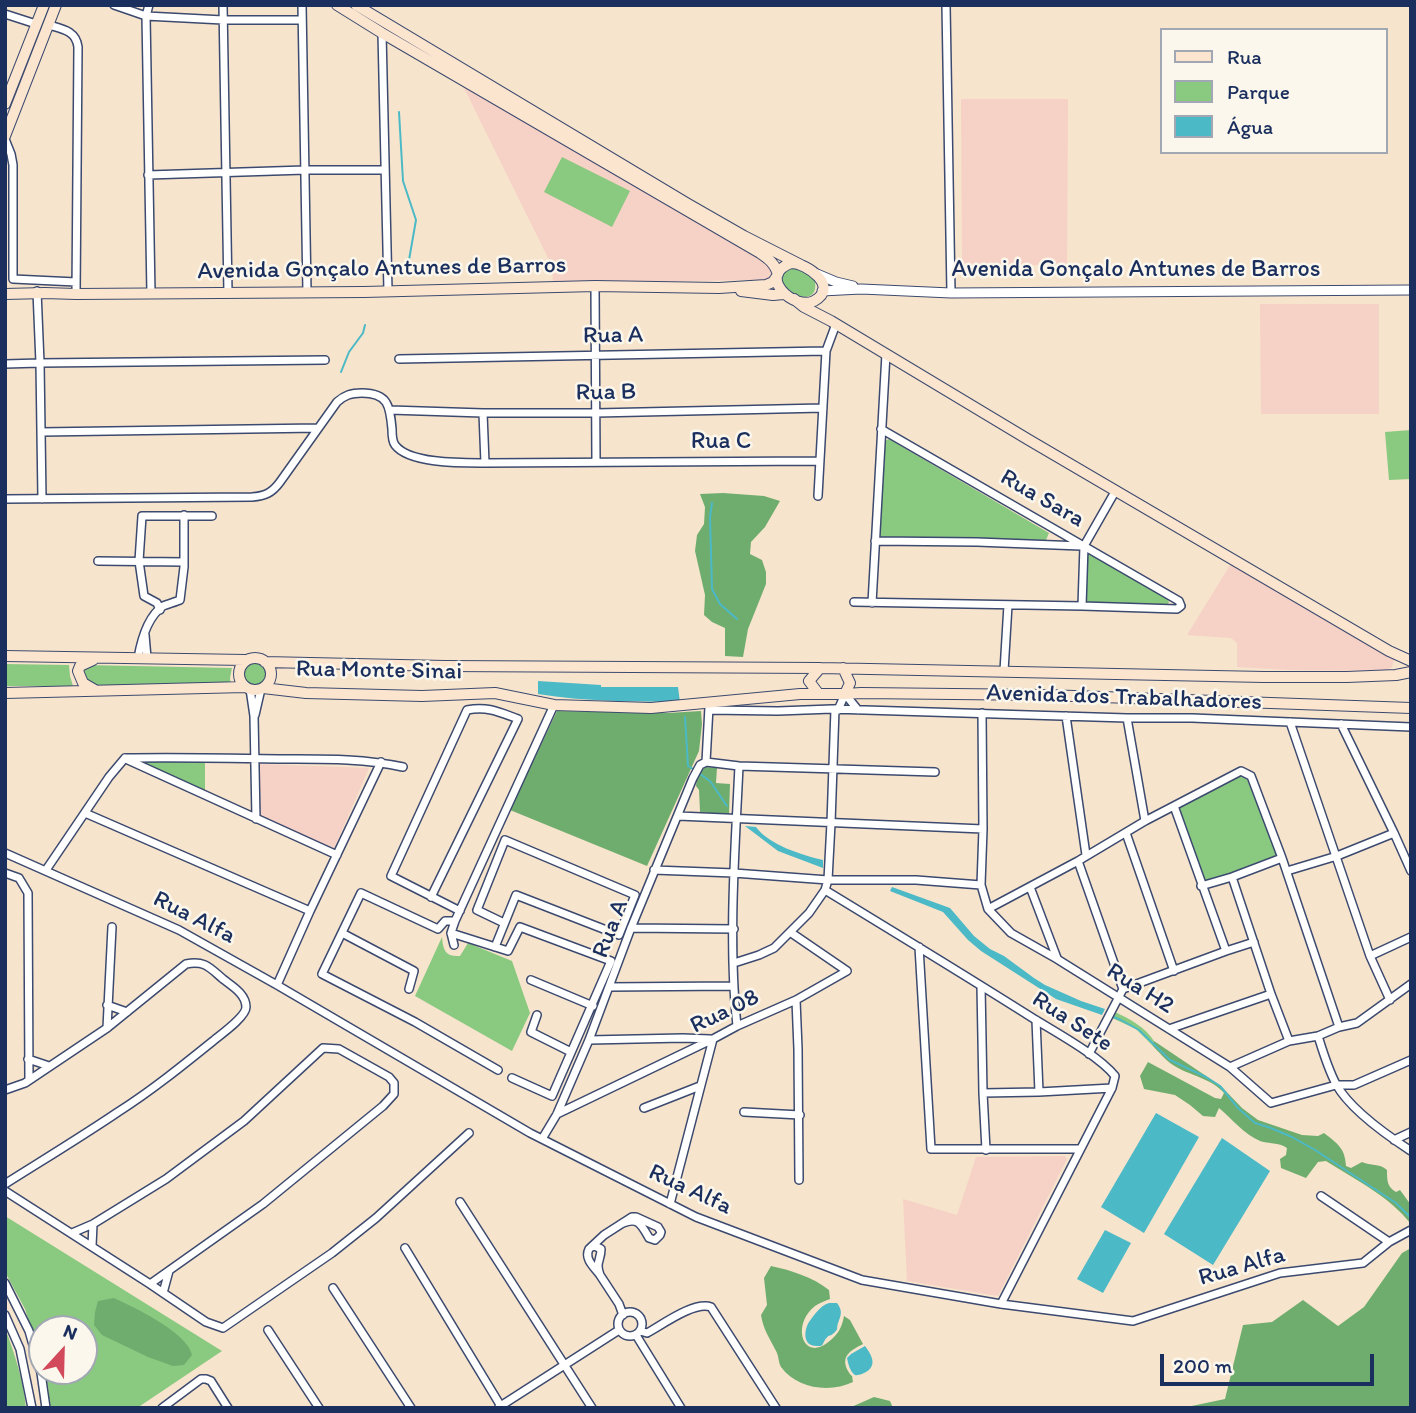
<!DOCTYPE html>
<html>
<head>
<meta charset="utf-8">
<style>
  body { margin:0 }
  #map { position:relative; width:1416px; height:1413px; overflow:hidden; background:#f7e4cd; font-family:Itim,sans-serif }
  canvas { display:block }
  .frame { position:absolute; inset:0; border:7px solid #1b2f5e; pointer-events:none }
  .legend { position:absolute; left:1160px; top:28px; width:228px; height:126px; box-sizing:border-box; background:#fbf7ec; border:2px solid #a1a7b3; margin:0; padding:9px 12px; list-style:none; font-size:21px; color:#1b2f5e }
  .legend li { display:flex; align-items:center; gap:14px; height:35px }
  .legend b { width:35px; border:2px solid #a1a7b3 }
  .north { position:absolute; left:28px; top:1315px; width:70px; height:70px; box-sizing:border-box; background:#fbf7ec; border:2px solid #a1a7b3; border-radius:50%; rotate:22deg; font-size:19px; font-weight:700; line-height:28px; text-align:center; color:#1b2f5e }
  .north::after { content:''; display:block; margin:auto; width:24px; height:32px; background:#d1495b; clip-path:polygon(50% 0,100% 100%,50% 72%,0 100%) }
  .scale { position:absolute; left:1160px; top:1354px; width:214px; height:32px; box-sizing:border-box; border:4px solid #1b2f5e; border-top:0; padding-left:9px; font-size:21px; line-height:24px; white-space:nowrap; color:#1b2f5e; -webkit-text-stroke:5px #fbf7ec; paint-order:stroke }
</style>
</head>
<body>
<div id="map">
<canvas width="1416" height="1413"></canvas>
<div class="frame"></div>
<ul class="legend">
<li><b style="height:9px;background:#fbe5cf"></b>Rua</li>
<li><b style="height:19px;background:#8ac980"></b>Parque</li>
<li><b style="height:19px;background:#4cb9c6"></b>Água</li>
</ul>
<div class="north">N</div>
<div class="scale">200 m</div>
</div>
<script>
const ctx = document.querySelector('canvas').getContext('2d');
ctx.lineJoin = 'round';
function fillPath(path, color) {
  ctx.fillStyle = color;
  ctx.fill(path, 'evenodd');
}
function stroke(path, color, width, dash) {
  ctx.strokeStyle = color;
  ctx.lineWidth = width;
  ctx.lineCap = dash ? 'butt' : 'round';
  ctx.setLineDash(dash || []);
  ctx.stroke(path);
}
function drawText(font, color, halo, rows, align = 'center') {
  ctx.font = font + ' Itim,sans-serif';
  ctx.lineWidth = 5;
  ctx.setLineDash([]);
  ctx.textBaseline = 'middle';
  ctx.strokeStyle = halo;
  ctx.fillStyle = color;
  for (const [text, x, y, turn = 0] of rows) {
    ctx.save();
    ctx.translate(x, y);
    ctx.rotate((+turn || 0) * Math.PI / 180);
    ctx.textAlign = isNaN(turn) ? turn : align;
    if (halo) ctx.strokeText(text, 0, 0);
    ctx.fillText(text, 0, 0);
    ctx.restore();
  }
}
const built = new Path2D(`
  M463,86L763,260L770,269L771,274L769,278L760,280L553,283L552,266Z
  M961,99H1068L1067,265H962Z
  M1260,304H1379V414H1261Z
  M1232,562L1395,657L1392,667L1385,671L1289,670L1237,667V643L1231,638L1187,635Z
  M257,764L369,768L333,851L258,818Z
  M1065,1156L1067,1159L998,1296L907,1281L903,1199L957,1215L976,1157Z`);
const green = new Path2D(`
  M562,157L630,191L612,227L544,192Z
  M795,267L814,278C823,308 784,298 781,276L787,269Z
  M1411,430V479L1389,480L1385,432Z
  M889,439L1049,533L1046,540L878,537L885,441Z
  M1090,554L1168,599L1169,603L1166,605L1086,604L1085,561L1087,555Z
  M244 674a11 11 0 1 1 22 0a11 11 0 1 1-22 0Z
  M5,664L69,665L70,676L73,686H5Z
  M85,665L232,668L230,678L231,685L92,686L82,676L83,667Z
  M138,762H205V792Z
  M1238,775L1247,779L1279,858L1203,884L1177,808Z
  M442,937C443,951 446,957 460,956L468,943L512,961L530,1013L512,1051L415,996Z
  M1115,1012C1130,1019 1145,1027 1154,1041L1152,1045L1136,1029L1112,1018Z
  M5,1216L222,1351L137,1408H50L48,1386L44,1371H84V1329H42V1363L25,1309L5,1272Z
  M5,1328C15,1355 23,1379 26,1408H5Z`);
const forest = new Path2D(`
  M723,493L764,496L780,501L765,527L751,542L750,554L762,560L766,572V584L748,629L743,657L725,656V628L712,622L704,615L705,595L695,551L697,535L704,524L705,507L700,494Z
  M557,711L668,713L701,711L702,724L699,751L647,866L510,810Z
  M706,767L717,768L716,783L730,784L729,815L700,812L699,790L696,786C697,778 699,771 706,767Z
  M1154,1041L1221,1086L1242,1108L1258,1120L1302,1135L1318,1136L1324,1133C1338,1144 1345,1148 1346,1166L1351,1168L1362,1162C1371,1166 1379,1163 1387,1170C1387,1180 1387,1187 1396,1192L1400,1190L1411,1205V1224C1389,1196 1356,1180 1326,1161L1318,1162L1306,1178L1281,1168L1280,1159L1286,1155L1287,1148C1278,1142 1269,1144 1260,1141C1244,1134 1232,1119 1219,1108L1215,1117L1203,1116L1190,1105L1175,1095L1144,1089L1140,1076L1148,1062L1215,1098L1221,1099L1224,1093C1211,1078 1190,1076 1173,1065C1165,1060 1159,1052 1152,1045Z
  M1411,1248V1408H1182L1225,1399L1243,1325L1272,1322L1303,1300L1338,1326L1364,1307L1402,1253Z
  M771,1266C790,1270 813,1277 829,1290L830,1299C825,1301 819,1303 815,1306C791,1325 803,1361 827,1343C837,1336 842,1328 844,1316L850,1320L863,1344C851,1350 840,1356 848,1371C854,1381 851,1370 853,1382C830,1393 797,1389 781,1367C778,1362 779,1356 776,1351C770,1339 763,1329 761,1315L767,1305L764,1278Z
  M114,1298C134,1307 188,1333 192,1355L184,1365L173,1366L148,1357L102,1335L94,1325L95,1312L98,1301Z
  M874,1397L890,1401L893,1408H849Z`);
const water = new Path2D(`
  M538,681L601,685V687H678L680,702C632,701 585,702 538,694Z
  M745,826L756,827C769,845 802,855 823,860V868L778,851Z
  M892,887L950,908L974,936L990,949L1004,956L1034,978L1045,985L1081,1001L1105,1009L1102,1015L1056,999L981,951L968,940L943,912L890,891Z
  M1156,1113L1199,1137L1144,1233L1101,1207Z
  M1222,1138L1270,1171L1213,1265L1164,1234Z
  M1105,1230L1131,1243L1103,1293L1077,1279Z
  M829,1303H837C843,1311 841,1315 838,1323C836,1330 839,1328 834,1333C828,1338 830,1333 825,1340C822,1344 824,1346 818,1346C802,1347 804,1330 809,1322C815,1314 820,1306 829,1303Z
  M865,1346C871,1354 878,1365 866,1372C864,1373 858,1376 855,1375C850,1372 848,1363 847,1358L851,1354Z`);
const stream = new Path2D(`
  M399,112L403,181L416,220L409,260L403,269
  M341,372L349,352L363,333L365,325
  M712,503L710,517L712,589L720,604L737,619
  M685,717L688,766L693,769
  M700,774L710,781L727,806
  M1111,1016L1121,1020L1139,1030L1170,1060L1206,1077L1220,1086L1238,1108L1255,1123L1271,1128L1292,1137L1315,1150L1396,1203L1411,1218`);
const minor = new Path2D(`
  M114,5L146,16L223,20H301
  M149,5L146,16L151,294
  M223,5L228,293
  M302,5L307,292
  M946,5L951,293
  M5,14L36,24
  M49,25C63,29 76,31 78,47L76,294
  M382,33L388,291
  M5,139L11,154L13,165V279L76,282
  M148,175L305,170H385
  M595,286L596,462
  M37,291L40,363L42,499
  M399,359L826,351
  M5,364L40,363L325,360
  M390,410L483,413H596L823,408
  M483,413L485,463
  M41,432L318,428
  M818,496L826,351L836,324
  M5,499L252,497C265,496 272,493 280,482L337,402C345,395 351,393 362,393C388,393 390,406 392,429C392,434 392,441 395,445C409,464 463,463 485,463L819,461
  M875,541L977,542L1081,546
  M98,561L184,562
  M854,602L1082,606L1177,609L1181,606L1179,601L881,429
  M872,603L886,354
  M1082,606L1084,546L1116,490
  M160,610L157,603L144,596L139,561L142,516H212
  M145,635L147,658
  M138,658C141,641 147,617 163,606C168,604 175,602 180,600L184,567V515
  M1004,671L1008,605
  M250,689L254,716L256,819
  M709,710L778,711L832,709L1127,718H1192L1411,727
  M838,710L845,694L858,710
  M982,713L983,829L981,885L988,909L1011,933L1057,959L1230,1067L1271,1103L1336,1085H1354L1411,1060
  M255,715L261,689
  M1066,716L1086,855
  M1127,718L1145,821
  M1290,722L1370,956L1390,1000
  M1341,724L1394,833L1411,871
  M125,758C177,757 228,758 280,759C321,759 363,758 403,767
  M128,760L337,855
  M706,762L739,766L935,772
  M706,762L709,707
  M1174,806L1226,951
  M85,813L310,911
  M678,816L983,829
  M1126,833L1174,971
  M5,853L179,930L277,985L530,1133L696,1217L862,1280L1001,1304L1133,1321L1280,1273L1363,1263L1389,1242L1411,1230
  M1078,861L1123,989
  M46,870L109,777L125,758
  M654,870L734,873L828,880H916L981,885
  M1287,871L1337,856L1394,833
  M5,873L19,878L28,893L29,1080
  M1232,877L1271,994L1289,1041
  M1201,886L1232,877L1282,858
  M1030,887L1057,958
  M825,890C894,932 963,974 1031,1017C1055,1032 1098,1055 1115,1076L1112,1088L1001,1304
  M431,897L518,719C499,712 488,706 467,710L391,876L460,911
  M988,909L1078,861L1145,821L1241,771L1251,776L1282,858L1339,1027
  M455,921H445L438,929L361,893L322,974L415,1022L498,1070
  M631,928L734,929
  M342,933L414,971L409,989
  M451,933L508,951L520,927L611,961L552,1096L512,1078
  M454,945L451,933L455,921L554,705
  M495,947L516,895L619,935L635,895L505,840L477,910L504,923
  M919,947L931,1149H1080
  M1370,956L1411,937
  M734,963L759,955L774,948L809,913L825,890L828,880L831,823L835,709
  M531,980L593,1006
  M277,985L310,911L381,762
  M981,986L983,1093L986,1150
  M609,987L733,986
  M796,1000L798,1049L799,1180
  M107,1005L127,1012
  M537,1015L531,1032L571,1052
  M1036,1020L1039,1092
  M737,1026C728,942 735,851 739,766
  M107,1028L112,927
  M1169,1029L1271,994
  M1318,1036C1323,1052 1328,1069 1336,1084C1349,1108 1388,1136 1411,1151
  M589,1040L683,1038L710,1039
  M1089,1054L1123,989L1226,951L1254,942
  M28,1059L49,1066
  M1230,1067L1289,1041L1318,1036L1339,1027L1357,1023L1411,984
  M5,1090L25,1083L107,1028L186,964C205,960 210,968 223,979C232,986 246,994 246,1007C246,1017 220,1035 213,1041C182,1066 151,1091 118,1112C81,1137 43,1160 5,1184
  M983,1093L1039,1092L1112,1088
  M644,1108L700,1086
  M744,1112L800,1115
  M557,1114L713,1039L737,1026L796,1000L847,971L790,932
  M542,1139L557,1114L589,1040L631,928L693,778L700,765L706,762
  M1394,1140L1411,1132
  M5,1191L150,1284L206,1322L223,1328L332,1253L376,1218L469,1133
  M1321,1196L1389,1242
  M460,1202L592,1408
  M670,1204L713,1039
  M72,1233L93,1224L166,1179L244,1121L323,1048L339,1049L389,1077L394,1083V1094L383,1106L263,1204L150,1284
  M92,1246L93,1224
  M592,1247L595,1246L601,1249C601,1261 595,1262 600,1275C594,1267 584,1259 589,1249L604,1235L632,1217H636L658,1227L661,1232L660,1235L655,1240L649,1238C641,1224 638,1216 621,1224
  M405,1248L502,1408
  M600,1275L619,1304L623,1315
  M5,1283L29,1331L41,1373L46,1408
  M333,1288L411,1408
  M163,1293L169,1271
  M618 1324a12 12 0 1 1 24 0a12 12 0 1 1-24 0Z
  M5,1315L20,1349L32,1408
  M268,1330L319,1408
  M640,1331L647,1333C662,1325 694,1301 711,1307L776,1408
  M636,1335L681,1408
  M499,1407L619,1330
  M162,1408L201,1379H206L211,1381L228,1408`);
const tertiary = new Path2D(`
  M817,274L836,282L853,286
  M822,291L861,289L951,293L1411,290`);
const secondary = new Path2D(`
  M337,5L382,33L760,253C769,259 775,264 778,274
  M356,5L688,204L744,236L801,265
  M5,104L44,5
  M5,136L56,5
  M791,263C807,263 840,287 814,301C794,311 756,276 791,263Z
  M741,291L773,295L784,294
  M5,294L45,293L76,294L364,292L595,286L719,288L766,285L773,282L777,276
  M794,299L804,307L831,321L1029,440L1389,651L1411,661
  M5,656L245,660
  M239 674a16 16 0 1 1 32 0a16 16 0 1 1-32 0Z
  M93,660L80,666L78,671L83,683L95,690
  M265,662L445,666L820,668L1264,677H1347L1396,675L1411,672
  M843,668L850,683L845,694
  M263,688L306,693L422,696L495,693L554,705L651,708L800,694H845L861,693L1046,695L1411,708
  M5,693L245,687
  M818,693L809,681L820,668`);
const streetNames = [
  ["Avenida Gonçalo Antunes de Barros",382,269,-1],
  ["Avenida Gonçalo Antunes de Barros",1136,270],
  ["Rua A",613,336,-1],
  ["Rua B",606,393,-1],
  ["Rua C",721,442],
  ["Rua Sara",1042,499,30],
  ["Rua Monte Sinai",379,671,1],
  ["Avenida dos Trabalhadores",1124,698,2],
  ["Rua Alfa",194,918,27],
  ["Rua A",611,929,-69],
  ["Rua H2",1140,989,32],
  ["Rua 08",725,1012,-26],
  ["Rua Sete",1072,1022,33],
  ["Rua Alfa",690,1190,25],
  ["Rua Alfa",1242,1267,-16]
];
fillPath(built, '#f6d1c5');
fillPath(green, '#8ac980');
fillPath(forest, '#6fad6e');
fillPath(water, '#4cb9c6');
stroke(stream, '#4cb9c6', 2);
stroke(minor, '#3c4a6f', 10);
stroke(tertiary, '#3c4a6f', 11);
stroke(secondary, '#3c4a6f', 12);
stroke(minor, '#fff', 7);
stroke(tertiary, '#fff', 9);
stroke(secondary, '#fbe5cf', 10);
drawText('24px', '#1b2f5e', '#fbf7ec', streetNames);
</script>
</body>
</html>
